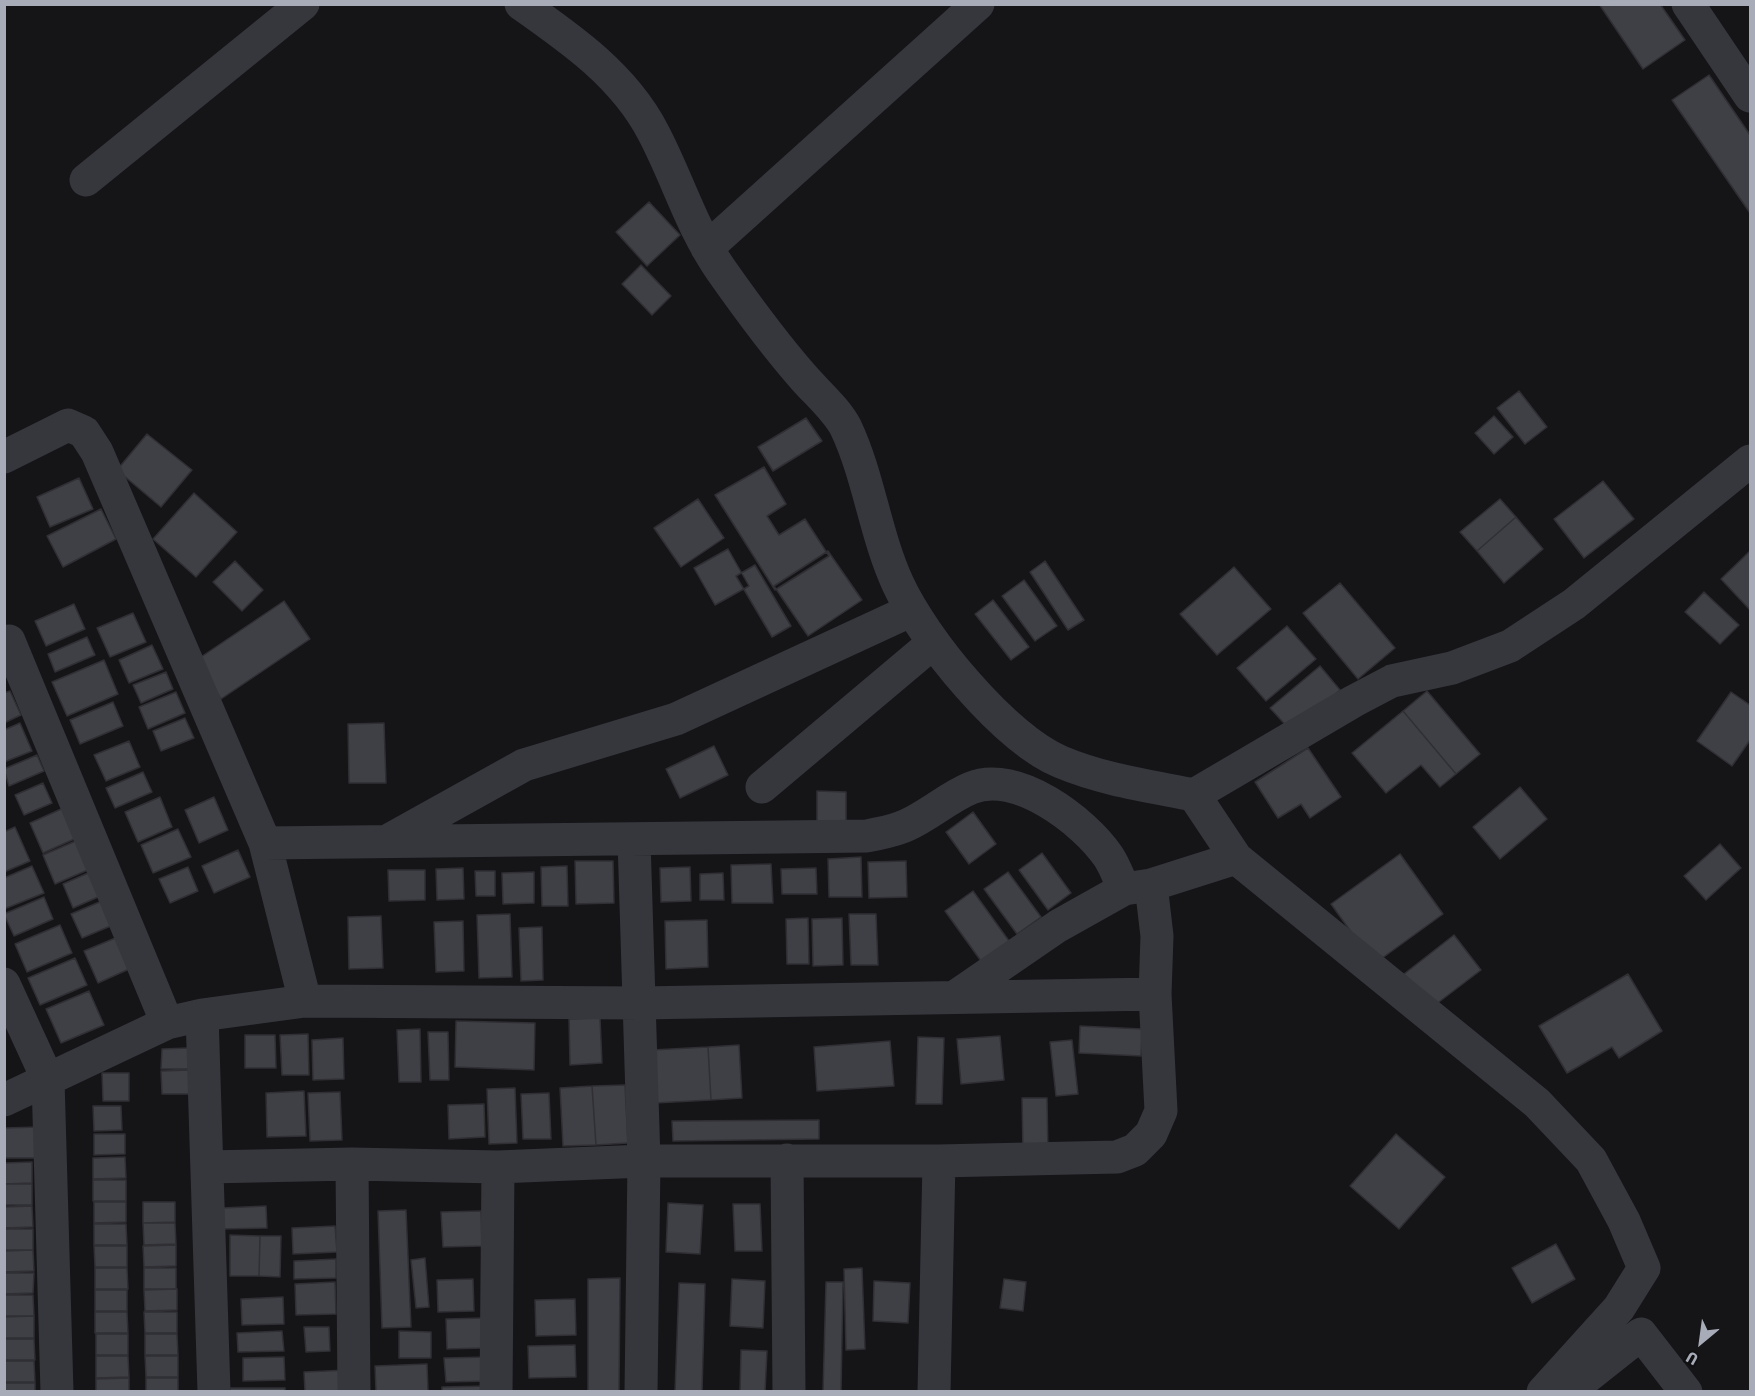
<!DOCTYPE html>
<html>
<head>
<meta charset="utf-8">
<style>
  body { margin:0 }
  #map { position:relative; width:1755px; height:1396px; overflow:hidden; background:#151518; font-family:"Fira Sans",sans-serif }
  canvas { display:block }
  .frame { position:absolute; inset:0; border:6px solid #a7acb8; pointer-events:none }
  .north { position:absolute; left:1671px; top:1312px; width:60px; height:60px; -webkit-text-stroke:4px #101013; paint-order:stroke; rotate:209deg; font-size:16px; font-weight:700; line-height:24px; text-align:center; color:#a7acb8 }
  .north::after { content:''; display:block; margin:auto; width:21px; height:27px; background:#a7acb8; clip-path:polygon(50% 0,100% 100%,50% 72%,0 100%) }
</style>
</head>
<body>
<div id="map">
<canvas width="1755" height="1396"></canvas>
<div class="frame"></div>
<div class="north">U</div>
</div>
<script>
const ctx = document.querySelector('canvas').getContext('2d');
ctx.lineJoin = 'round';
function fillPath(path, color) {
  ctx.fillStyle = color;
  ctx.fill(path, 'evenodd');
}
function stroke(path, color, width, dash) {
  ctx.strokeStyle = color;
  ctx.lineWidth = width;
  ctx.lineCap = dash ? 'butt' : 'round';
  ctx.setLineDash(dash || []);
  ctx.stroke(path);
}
const building = new Path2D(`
  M1599,4H1660L1685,40L1643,69Z
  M1709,75L1750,135V213L1672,100Z
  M649,202L680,235L647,266L616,232Z
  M641,265L671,296L652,315L622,284Z
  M1519,391L1547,427L1525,444L1497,408Z
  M1494,416L1513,437L1494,454L1475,433Z
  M806,418L822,441L773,471L758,447Z
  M147,434L192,470L161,507L117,470Z
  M764,467L786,504L767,516L779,535L805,519L829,556L775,590L715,495Z
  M79,478L93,509L50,527L37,497Z
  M1603,481L1634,519L1584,558L1554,519Z
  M194,493L237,532L196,577L153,539Z
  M698,499L724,538L681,567L654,528Z
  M1500,499L1516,517L1477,551L1460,532Z
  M101,509L116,539L63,567L47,536Z
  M1516,517L1543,549L1504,583L1477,551Z
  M728,549L749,586L715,605L694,568Z
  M828,551L862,600L808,636L774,586Z
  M1750,551V610L1721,579Z
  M235,561L263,590L242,611L213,582Z
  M1045,561L1084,620L1068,630L1030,572Z
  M755,565L791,626L772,637L736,576Z
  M1234,567L1271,609L1217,655L1180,614Z
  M1024,580L1057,626L1035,641L1002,596Z
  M1340,583L1395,648L1358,679L1303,613Z
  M1704,592L1739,625L1720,644L1685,612Z
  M993,600L1029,647L1011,660L975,614Z
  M284,601L310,639L221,699L195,661Z
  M74,604L85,629L46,646L35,621Z
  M133,613L146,642L110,657L97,628Z
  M1287,626L1316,659L1266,701L1237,668Z
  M87,637L95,655L55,672L48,654Z
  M152,645L163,669L129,683L119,660Z
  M104,660L118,694L67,716L52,682Z
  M1320,666L1340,690L1292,732L1270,708Z
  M166,672L173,689L141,703L133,685Z
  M10,691L21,715L4,723V693Z
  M1427,691L1480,754L1456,774L1403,711Z
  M176,692L185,713L148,729L139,707Z
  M1731,692L1750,705V740L1732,766L1697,741Z
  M113,702L123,726L80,744L70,720Z
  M1403,711L1456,774L1440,787L1421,765L1386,793L1352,753Z
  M185,718L194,738L161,751L153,731Z
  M20,723L32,751L4,762V730Z
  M384,723L386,783H349L348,724Z
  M129,741L140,767L106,781L94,755Z
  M714,746L728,775L680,798L666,769Z
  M1308,748L1341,797L1310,818L1301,804L1278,818L1255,782Z
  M37,755L44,771L9,786L4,769Z
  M143,772L152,792L115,808L106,788Z
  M43,783L52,803L24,815L15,795Z
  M1520,787L1547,819L1500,859L1473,827Z
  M817,791L846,792V824L817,823Z
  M160,797L172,827L138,842L125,812Z
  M214,797L228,830L199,843L185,810Z
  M68,806L81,836L43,853L30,823Z
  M973,812L996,844L969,864L946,832Z
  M15,827L30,861L4,872V832Z
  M178,829L191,857L153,873L141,845Z
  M78,840L90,869L55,884L43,855Z
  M1720,844L1741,868L1706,900L1684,876Z
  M238,850L250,877L214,893L202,866Z
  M1042,853L1071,893L1048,910L1019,870Z
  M1400,854L1443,914L1374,964L1331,904Z
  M861,857L862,897H829L828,859Z
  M575,861H613L614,903L576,904Z
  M906,861L907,897L869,898L868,862Z
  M771,864L773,903H732L731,865Z
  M32,866L44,893L4,909V878Z
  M567,866L568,906H542L541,867Z
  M188,867L198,891L170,903L159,879Z
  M690,867L691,901L661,902L660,868Z
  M463,868L464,899L437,900L436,869Z
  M816,868L817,894H782L781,869Z
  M95,870L105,894L73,908L63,884Z
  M388,870H425V900L389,901Z
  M475,871H495V896H476Z
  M534,872V903L503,904L502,873Z
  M1008,872L1041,917L1017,934L984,889Z
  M723,873L724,900H700V874Z
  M973,891L1009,941L981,961L945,911Z
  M44,897L53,919L14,936L4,914Z
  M102,901L113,925L82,938L71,914Z
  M510,914L512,977L479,978L477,915Z
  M849,914H876L878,965H851Z
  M381,916L383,968L349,969L348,917Z
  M808,918L809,964H787L786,919Z
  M842,918L843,965L813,966L812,919Z
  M707,920L708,967L666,969L665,921Z
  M463,921L464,971L436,972L434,922Z
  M60,925L72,953L27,972L15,944Z
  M542,927L543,980L521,981L519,928Z
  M125,934L138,965L98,983L84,951Z
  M1454,935L1481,970L1431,1008L1404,974Z
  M75,958L87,985L40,1005L28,978Z
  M1628,974L1662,1031L1619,1058L1612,1047L1567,1073L1539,1026Z
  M89,991L104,1025L61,1043L46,1009Z
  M600,1018L602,1063L570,1065L569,1019Z
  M456,1021L535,1023L534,1070L455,1067Z
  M1080,1026L1142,1029L1141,1056L1079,1053Z
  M420,1029L421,1082H399L397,1030Z
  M428,1032H448L449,1080H430Z
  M308,1034L309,1075H282L280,1035Z
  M245,1035H275L276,1068H245Z
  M1000,1036L1004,1080L961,1084L957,1039Z
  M918,1037L944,1038L942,1104H916Z
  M343,1038L344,1079L313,1080L312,1040Z
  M1072,1040L1078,1094L1056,1096L1050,1042Z
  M890,1041L894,1086L817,1091L814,1047Z
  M739,1045L742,1098L711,1100L708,1047Z
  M708,1047L711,1100L655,1103L652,1050Z
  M188,1048L189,1069H161L162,1049Z
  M189,1070L190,1094H162L161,1071Z
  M102,1073H129V1101H103Z
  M625,1085L628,1143L596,1145L592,1086Z
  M592,1086L596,1145L563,1146L560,1088Z
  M515,1088L517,1143L489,1144L487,1089Z
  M304,1091L306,1136L267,1137L266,1093Z
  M340,1092L342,1140L310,1141L308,1093Z
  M549,1093L551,1139H523L521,1094Z
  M1022,1098H1047L1048,1154H1023Z
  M484,1104L485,1137L449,1139L448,1105Z
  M93,1106H121L122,1130L94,1131Z
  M819,1120V1139L673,1141L672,1121Z
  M38,1127V1158H4V1128Z
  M94,1134H125V1154L94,1155Z
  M1396,1134L1445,1177L1399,1229L1350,1186Z
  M125,1157L126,1178L93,1179V1158Z
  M32,1162V1183L4,1184V1163Z
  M93,1180H126V1201H93Z
  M4,1184H32V1205H4Z
  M94,1202H126V1222L94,1223Z
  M143,1202H175V1222L143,1223Z
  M668,1203L703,1205L700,1254L666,1252Z
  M733,1204H760L762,1251H735Z
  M32,1206L33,1227L4,1228V1207Z
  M266,1206L267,1228L223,1229L222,1208Z
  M406,1210L411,1327L382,1328L378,1211Z
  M481,1211L482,1246L443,1247L441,1212Z
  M143,1223H175L176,1244L144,1245Z
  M94,1224H126L127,1245H94Z
  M335,1226L337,1252L293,1254L292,1228Z
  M4,1229H33V1250H4Z
  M230,1235L260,1236L259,1276H230Z
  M260,1236H281L280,1277L259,1276Z
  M1556,1244L1575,1279L1532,1303L1512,1268Z
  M176,1245V1266L144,1267L143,1246Z
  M94,1246H127V1267H95Z
  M33,1250L34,1271L4,1272V1251Z
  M425,1258L429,1307L416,1308L411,1260Z
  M336,1259V1278L294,1279V1261Z
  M95,1268H127L128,1289H95Z
  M144,1268H176V1289H144Z
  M862,1268L865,1349L846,1350L844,1269Z
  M4,1273H34L33,1293L4,1294Z
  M620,1278L619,1392H588V1279Z
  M473,1279L474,1311L438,1312L437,1280Z
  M732,1279L765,1281L763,1328L730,1326Z
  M1004,1279L1026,1282L1023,1311L1000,1308Z
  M874,1281L910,1283L908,1323L873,1321Z
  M335,1282L336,1314L296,1315L295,1284Z
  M826,1282H843L841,1392H823Z
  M679,1283L705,1284L702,1392H675Z
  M177,1289V1310L145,1311L144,1290Z
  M95,1290H127V1311H95Z
  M4,1295H33L34,1316H4Z
  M283,1297L284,1324L242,1325L241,1299Z
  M575,1299L576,1335L536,1336L535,1300Z
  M95,1312H127L128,1333H95Z
  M144,1312H177V1333H145Z
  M34,1316V1338H4V1317Z
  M483,1318L485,1348L447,1349L446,1319Z
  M304,1327H329L330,1351L306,1352Z
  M282,1331L284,1351L238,1352L237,1333Z
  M399,1331L431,1332V1358H399Z
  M96,1334H128V1355H96Z
  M145,1334H177L178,1355H145Z
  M4,1339H34L35,1360H4Z
  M575,1345L576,1377L529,1378L528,1346Z
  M741,1350L767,1351L765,1392H740Z
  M96,1356H128L129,1377L96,1378Z
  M145,1356H178V1377H146Z
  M284,1357L285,1380L243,1381V1358Z
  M488,1357L489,1381L446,1382L444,1358Z
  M4,1361H34L35,1382H4Z
  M427,1364L428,1391L376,1392L375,1366Z
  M348,1370L349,1392H305L304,1372Z
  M129,1378V1392H96V1379Z
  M146,1378H178V1392H146Z
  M4,1383H35V1392H4Z
  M489,1386V1392H442V1387Z
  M230,1388H285V1392H230Z`);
const minor = new Path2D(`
  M521,4C571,39 624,76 653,132C677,177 691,227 721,270C747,307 774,344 804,378C817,393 837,410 846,428C869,477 875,534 898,584C923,639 1005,739 1061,762C1104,780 1149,786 1194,795L1236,858L1537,1103L1591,1160L1624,1221L1644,1268L1619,1308L1543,1392
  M1688,4L1750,96
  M86,180L303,4
  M707,248L978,4
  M4,457L68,425L84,432L97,452L265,843L305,1001
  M9,641L167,1023
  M762,787L933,643
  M1194,795L1354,701L1392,681L1452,668L1510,646L1574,604L1750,461
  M391,839L524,765L676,719L912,610
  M634,840L644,1161L641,1392
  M265,843L867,836C880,833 895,831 907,825C929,815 949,797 971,788C1016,769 1084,821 1108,856C1115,866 1119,879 1124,889
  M4,984L48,1080L57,1392
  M956,996L1058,926L1124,889L1151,885L1236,858
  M202,1015L214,1392
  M4,1100L167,1023L202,1015L305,1001L641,1003L1155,994
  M787,1160L789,1392
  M352,1164L354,1392
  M207,1167L352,1164L498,1167L644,1161H939L1117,1157L1135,1150L1151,1134L1161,1111L1155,994L1157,936L1151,885
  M496,1392L498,1167
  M934,1392L939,1161
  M1568,1392L1641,1334L1686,1392`);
fillPath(building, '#3f4045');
stroke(building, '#2f2f34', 1.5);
stroke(minor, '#36373d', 33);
</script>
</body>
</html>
